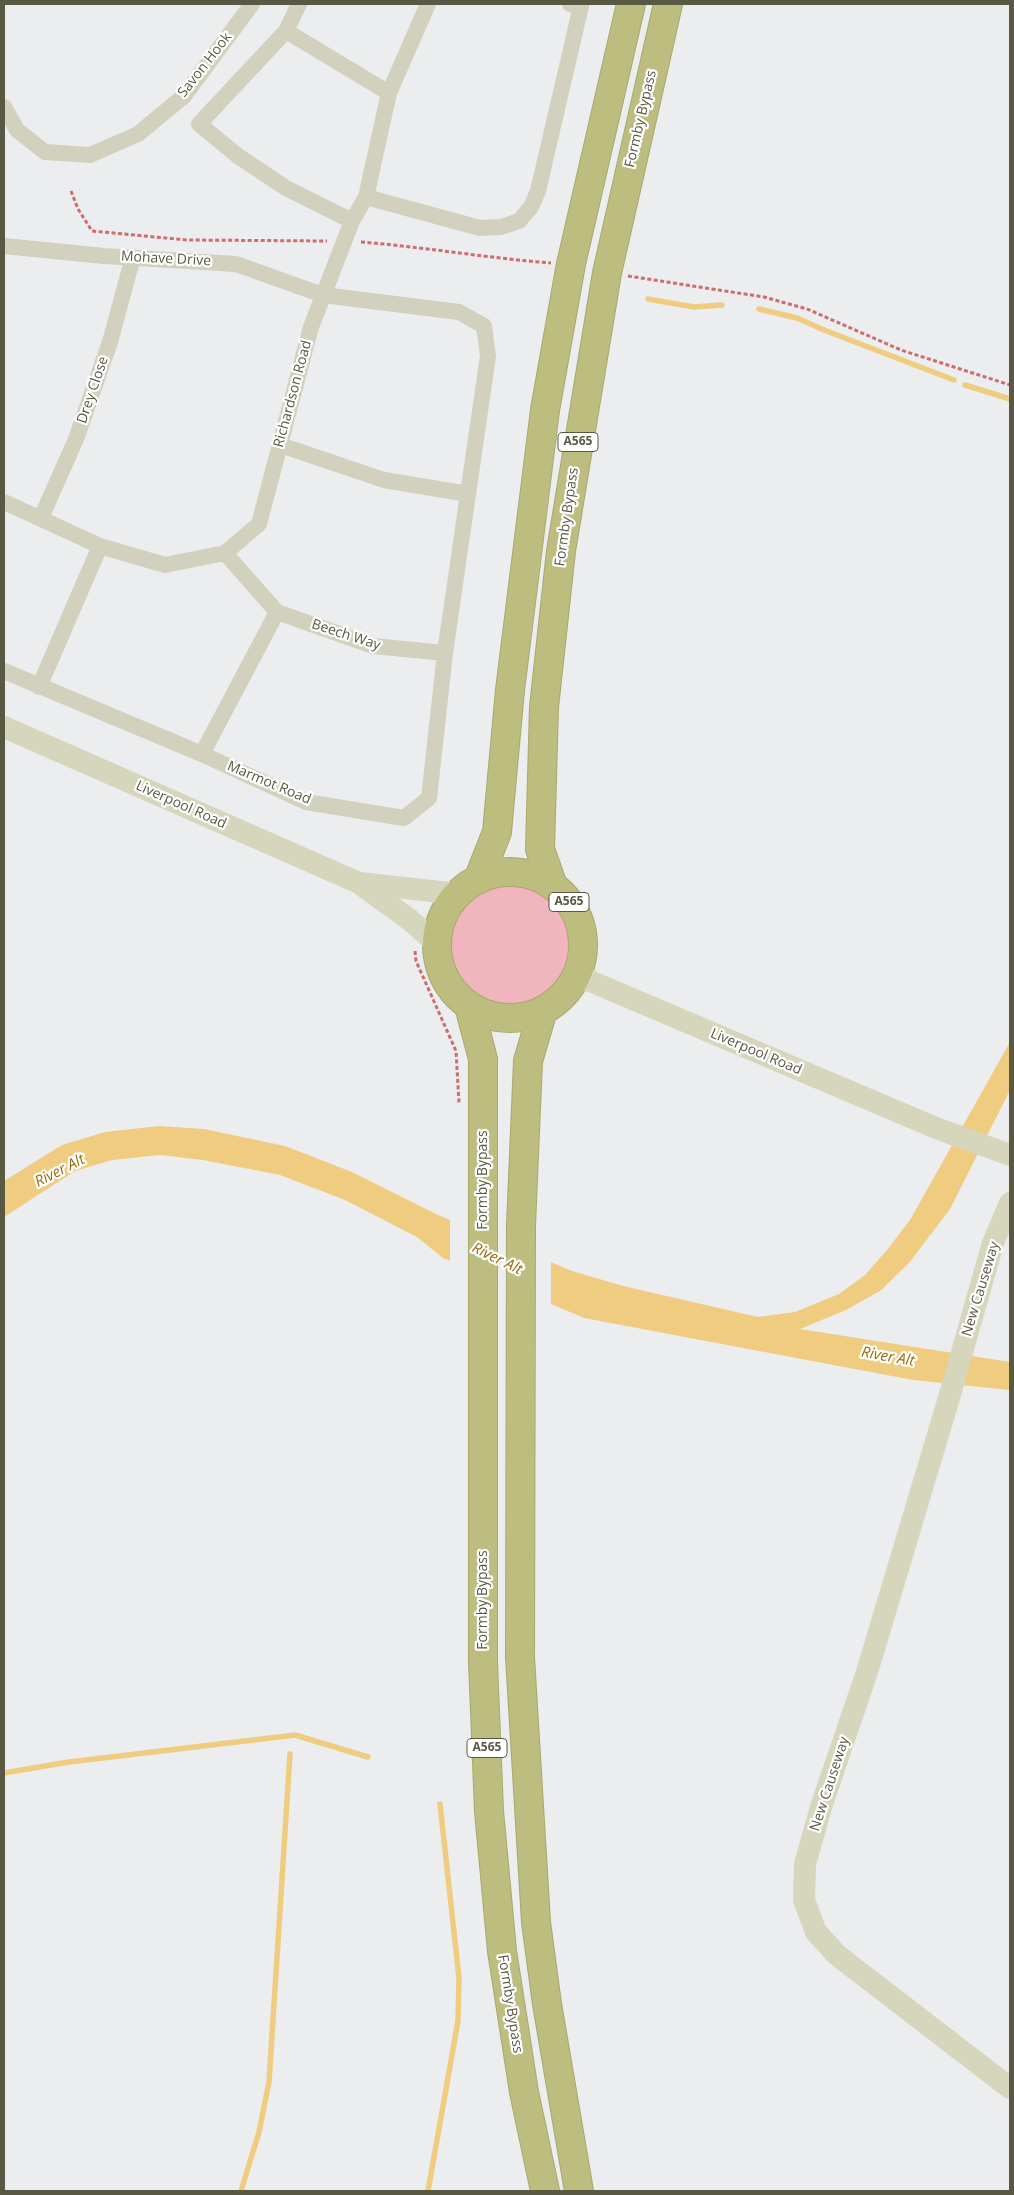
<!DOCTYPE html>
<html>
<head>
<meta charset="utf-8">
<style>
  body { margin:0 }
  #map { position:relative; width:1014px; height:2195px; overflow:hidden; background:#ebedee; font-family:"Open Sans",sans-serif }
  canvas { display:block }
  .frame { position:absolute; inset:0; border:5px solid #595843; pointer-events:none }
</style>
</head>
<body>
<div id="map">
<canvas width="1014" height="2195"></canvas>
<div class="frame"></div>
</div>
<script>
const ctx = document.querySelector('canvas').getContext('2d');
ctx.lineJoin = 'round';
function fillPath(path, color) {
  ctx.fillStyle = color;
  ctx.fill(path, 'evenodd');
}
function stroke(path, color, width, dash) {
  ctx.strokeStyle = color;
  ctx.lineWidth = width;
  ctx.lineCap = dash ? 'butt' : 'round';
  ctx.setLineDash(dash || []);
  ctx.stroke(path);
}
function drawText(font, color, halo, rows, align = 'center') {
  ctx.font = font + ' "Open Sans",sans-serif';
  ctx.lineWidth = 4.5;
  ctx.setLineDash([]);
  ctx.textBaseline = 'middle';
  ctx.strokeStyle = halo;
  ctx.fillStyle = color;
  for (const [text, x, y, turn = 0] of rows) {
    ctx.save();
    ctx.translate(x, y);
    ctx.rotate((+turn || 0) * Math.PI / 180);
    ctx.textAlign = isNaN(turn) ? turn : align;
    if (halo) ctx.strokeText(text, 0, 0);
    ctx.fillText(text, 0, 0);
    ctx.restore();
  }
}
const green = new Path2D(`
  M449 945a60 60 0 1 1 120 0a60 60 0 1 1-120 0Z`);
const water = new Path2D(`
  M1010,1042V1090L950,1209L909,1263L880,1291L846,1310L800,1329L1010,1362V1390L913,1380L584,1318L443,1258L417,1237L345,1200L280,1175L203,1160L160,1155L112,1160L75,1171L4,1217V1181L62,1145L105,1132L159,1126L204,1129L285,1146L352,1172L436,1214L572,1271L623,1286L758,1317L795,1312L839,1294L865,1275L887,1250L910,1220Z`);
const pier = new Path2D(`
  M450,1217L551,1260V1306L450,1263Z`);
const stream = new Path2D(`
  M648,299L694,307L722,305
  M759,309L797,318L824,330L954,380
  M965,385L1010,399
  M4,1773L69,1762L295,1735L368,1757
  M241,2191L259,2132L269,2082L290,1754
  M428,2191L458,2021L459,1978L440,1804`);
const path = new Path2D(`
  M71,191L78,209L92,231L187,240L327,241
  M361,242C424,247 487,258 551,263
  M628,276L764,297L807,309L901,350L1010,385
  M415,951L416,961L456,1051L459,1103`);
const street = new Path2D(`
  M299,4L286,31L199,124L238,156L286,188L352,221
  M286,31L389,93
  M4,107L17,130L45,152L90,155L138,134L184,96L252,4
  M366,197L480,228L501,227L519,221L531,207L538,191L581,6L570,4
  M4,246L104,256L236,264L323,295L459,312L484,326L488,356L445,653L429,798L404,818L306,802L202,754L4,671
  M280,445L384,480L468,494
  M4,502L100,546L165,565L225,553L259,524L311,327L352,221L366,197L389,93L428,4
  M41,518L76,439L110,342L133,257
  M225,553L277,612
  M39,687L100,546
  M202,754L277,612L373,646L445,653`);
const secondary = new Path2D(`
  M4,727L359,883L410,920L437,944
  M360,883L458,894
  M578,972L590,981L936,1128L1010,1155
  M1010,1203L993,1243L949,1398L867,1672L822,1804L805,1864L804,1900L816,1932L837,1955L1010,2088`);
const highway = new Path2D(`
  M437 945a73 73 0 1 1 146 0a73 73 0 1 1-146 0Z
  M478,880L497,832L510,690L545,410L571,264L631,4
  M553,886L540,849L544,707L561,551L607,273L668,4
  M469,1006L483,1059V1662L489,1811L502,1951L524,2092L545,2191
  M543,1010L528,1061L521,1225L520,1657L536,1922L547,2004L579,2191`);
const shields = [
  [578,442,40],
  [569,902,40],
  [487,1748,40]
];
const shieldNames = [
  ["A565",578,442],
  ["A565",569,902],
  ["A565",487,1748]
];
const streetNames = [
  ["Savon Hook",205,65,-52],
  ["Formby Bypass",641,119,-77],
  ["Mohave Drive",166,259,3],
  ["Drey Close",93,390,-71],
  ["Richardson Road",293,394,-75],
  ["Formby Bypass",567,517,-82],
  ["Beech Way",346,635,18],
  ["Marmot Road",269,783,23],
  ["Liverpool Road",181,805,24],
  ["Liverpool Road",756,1052,23],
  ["Formby Bypass",483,1180,-90],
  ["New Causeway",981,1289,-73],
  ["Formby Bypass",483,1600,-90],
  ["New Causeway",830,1784,-72],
  ["Formby Bypass",510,2004,81]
];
const waterNames = [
  ["River Alt",60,1171,-27],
  ["River Alt",497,1259,26],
  ["River Alt",888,1357,10]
];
fillPath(green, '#f0b5bd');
fillPath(water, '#efcc80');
fillPath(pier, '#ebedee');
stroke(stream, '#efcc80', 5.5);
stroke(highway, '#a9a96b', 30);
stroke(path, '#cf6c6e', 3, [4, 2.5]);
stroke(street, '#d2d1bd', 16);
stroke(secondary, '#d6d6bc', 22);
stroke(highway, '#bdbd80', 28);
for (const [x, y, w] of shields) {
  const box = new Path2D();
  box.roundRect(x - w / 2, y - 9.5, w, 19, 4);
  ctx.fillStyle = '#fff';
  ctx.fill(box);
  stroke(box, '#595843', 1);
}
drawText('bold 12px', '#595843', null, shieldNames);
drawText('14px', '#595843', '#fff', streetNames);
drawText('italic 15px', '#9a6c07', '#fff', waterNames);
</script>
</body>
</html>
